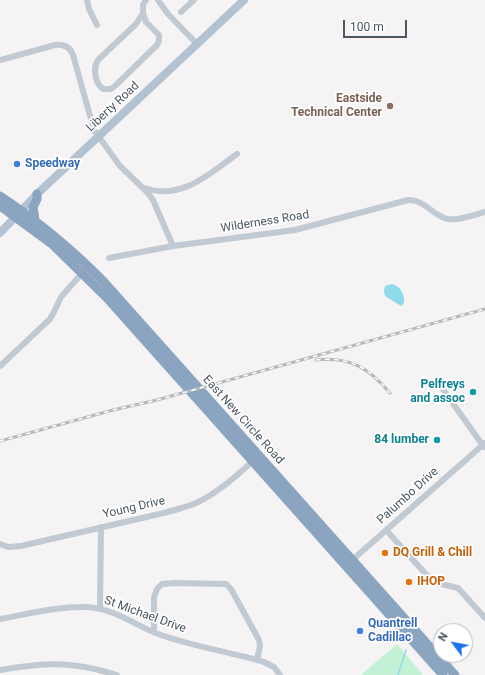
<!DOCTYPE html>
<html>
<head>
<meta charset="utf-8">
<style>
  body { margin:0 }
  #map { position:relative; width:485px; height:675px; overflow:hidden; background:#f5f3f3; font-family:Roboto,sans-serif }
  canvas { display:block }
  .north { position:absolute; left:433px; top:623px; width:40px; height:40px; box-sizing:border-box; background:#fff; border:1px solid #b7bbc0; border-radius:50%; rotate:302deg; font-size:11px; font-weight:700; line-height:16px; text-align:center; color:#4a5661 }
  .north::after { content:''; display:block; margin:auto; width:14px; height:18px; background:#1a73e8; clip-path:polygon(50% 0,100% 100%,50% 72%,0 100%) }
  .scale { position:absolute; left:343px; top:20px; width:64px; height:18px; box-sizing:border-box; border:2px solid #4a5661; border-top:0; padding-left:5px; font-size:12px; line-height:14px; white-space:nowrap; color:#4a5661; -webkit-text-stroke:3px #fff; paint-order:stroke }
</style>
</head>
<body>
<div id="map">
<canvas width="485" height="675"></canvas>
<div class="north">N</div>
<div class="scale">100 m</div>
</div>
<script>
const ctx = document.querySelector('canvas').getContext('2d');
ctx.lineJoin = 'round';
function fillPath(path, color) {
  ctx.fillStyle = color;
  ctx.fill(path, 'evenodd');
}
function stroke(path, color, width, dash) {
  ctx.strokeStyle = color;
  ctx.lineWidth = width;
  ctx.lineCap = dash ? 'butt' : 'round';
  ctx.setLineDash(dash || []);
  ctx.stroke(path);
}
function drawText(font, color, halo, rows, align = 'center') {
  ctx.font = font + ' Roboto,sans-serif';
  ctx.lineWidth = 3.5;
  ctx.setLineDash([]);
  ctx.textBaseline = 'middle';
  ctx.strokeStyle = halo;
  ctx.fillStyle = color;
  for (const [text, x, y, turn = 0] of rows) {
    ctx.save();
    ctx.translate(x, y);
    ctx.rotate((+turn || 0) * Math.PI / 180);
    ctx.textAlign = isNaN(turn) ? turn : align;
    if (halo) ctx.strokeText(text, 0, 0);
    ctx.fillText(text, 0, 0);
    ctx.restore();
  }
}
const green = new Path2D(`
  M397,644L423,675H361Z`);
const water = new Path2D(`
  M392,284C400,286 405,294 404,303L401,306L385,296L384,291L385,286Z`);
const stream = new Path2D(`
  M398,675L406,650`);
const minor = new Path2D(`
  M87,0L89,9L97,25
  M158,0L168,14L197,44
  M181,12L194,0
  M143,13L146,22L159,35V41L157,45L116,85L111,89H103C95,83 92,67 99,59L136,24Z
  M143,13V5L146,0
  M0,60L55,45C64,44 70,47 73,55L94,130L120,166L146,191L153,200L173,246
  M144,188C181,201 209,174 237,154
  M109,258L173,246L295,230L408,200C424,199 433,216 448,219C459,221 474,215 485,212
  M0,366L50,319L54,312L61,297L84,271
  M437,381L484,447
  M386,530L433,582L458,588L485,618
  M0,544L8,547L21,546L168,512C177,509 187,507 196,503C218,493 236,476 254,460
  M350,562L485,443
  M100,609L101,527
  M0,619C29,614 58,606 87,607C117,609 135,626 161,635C195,647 230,652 264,662L274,667L280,675
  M154,632V597L157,589L162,584L174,583L226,584L231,589L259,640L260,646L257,660
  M0,670C46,662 72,661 117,675`);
const major = new Path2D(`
  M0,233L37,194L244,0`);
const highway = new Path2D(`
  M0,196C39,222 71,248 104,282L455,675
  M0,206L53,245L107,298L443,675
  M35,220L33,207L37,199V194`);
const rail = new Path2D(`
  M316,360C349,356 369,368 390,393
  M0,441L113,410L157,400L485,309`);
const markers = [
  [390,106,4,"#8d6e63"],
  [17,164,4,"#3f7fe0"],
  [473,392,4,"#0f9aa8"],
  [437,440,4,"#0f9aa8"],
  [385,553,4,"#e8710a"],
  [409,582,4,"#e8710a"],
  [360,631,4,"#3f7fe0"]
];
const educationNames = [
  ["Eastside",382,99],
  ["Technical Center",382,113]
];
const streetNames = [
  ["Liberty Road",113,107,-43],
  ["Wilderness Road",265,222,-9],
  ["East New Circle Road",243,420,48],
  ["Palumbo Drive",408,496,-42],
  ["Young Drive",134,508,-13],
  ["St Michael Drive",145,615,20]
];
const shopNames = [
  ["Speedway",25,164],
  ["Quantrell",368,624],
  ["Cadillac",368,638]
];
const cultureNames = [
  ["Pelfreys",465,385],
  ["and assoc",465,399],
  ["84 lumber",429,440]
];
const foodNames = [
  ["DQ Grill & Chill",393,553],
  ["IHOP",417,582]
];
fillPath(green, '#c3f1d5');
fillPath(water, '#90daee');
stroke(stream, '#90daee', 1.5);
stroke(minor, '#c1cad2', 6);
stroke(major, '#b3c2d1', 8);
stroke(highway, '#8ba5c1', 9);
stroke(rail, '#b5b8bd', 3);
stroke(rail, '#fff', 1.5, [4.5]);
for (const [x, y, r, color] of markers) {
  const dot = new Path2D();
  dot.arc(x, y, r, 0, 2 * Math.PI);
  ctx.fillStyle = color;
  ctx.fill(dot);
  stroke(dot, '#fff', 1.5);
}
drawText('bold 12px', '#785e54', '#fff', educationNames, 'right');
drawText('12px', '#4a5661', '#fff', streetNames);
drawText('bold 12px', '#366cbe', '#fff', shopNames, 'left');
drawText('bold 12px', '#0d838f', '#fff', cultureNames, 'right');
drawText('bold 12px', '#c56008', '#fff', foodNames, 'left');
</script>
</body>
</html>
